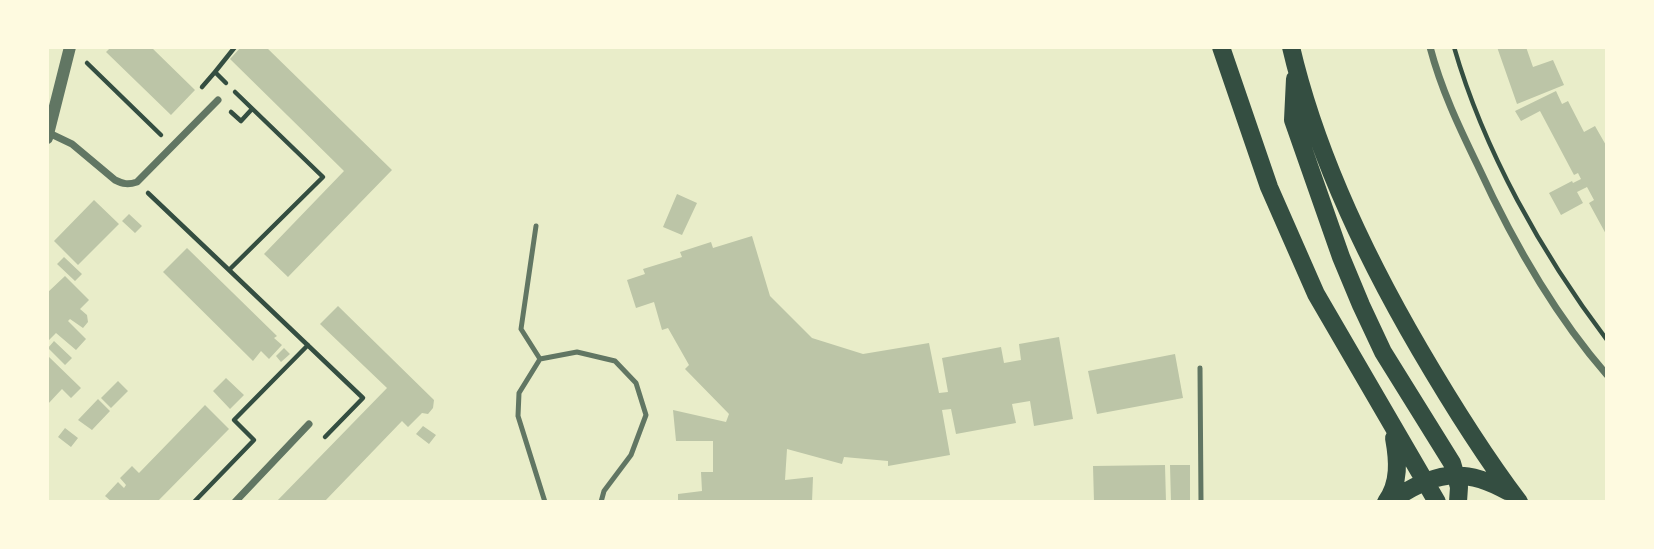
<!DOCTYPE html>
<html>
<head>
<meta charset="utf-8">
<style>
  body { margin:0 }
  #map { position:relative; width:1654px; height:549px; overflow:hidden; background:#e9edc9; font-family:"Source Sans 3",sans-serif }
  canvas { display:block }
  .frame { position:absolute; inset:0; border:49px solid #fefae0; pointer-events:none }
</style>
</head>
<body>
<div id="map">
<canvas width="1654" height="549"></canvas>
<div class="frame"></div>
</div>
<script>
const ctx = document.querySelector('canvas').getContext('2d');
ctx.lineJoin = 'round';
function fillPath(path, color) {
  ctx.fillStyle = color;
  ctx.fill(path, 'evenodd');
}
function stroke(path, color, width, dash) {
  ctx.strokeStyle = color;
  ctx.lineWidth = width;
  ctx.lineCap = dash ? 'butt' : 'round';
  ctx.setLineDash(dash || []);
  ctx.stroke(path);
}
const building = new Path2D(`
  M111,47H151L195,90L171,115L106,52Z
  M241,47H266L392,170L288,277L264,254L344,171L230,59Z
  M1497,47H1526L1533,67L1553,60L1564,85L1517,104Z
  M1556,91L1562,104L1568,101L1584,132L1595,126L1607,147V236L1589,203L1594,200L1587,187L1577,192L1583,203L1561,215L1549,193L1572,181L1573,183L1581,179L1578,173L1574,175L1540,111L1521,121L1515,111Z
  M677,194L697,203L682,235L663,227Z
  M94,200L119,224L78,265L54,241Z
  M129,214L142,226L135,233L122,221Z
  M752,236L770,296L812,338L863,354L929,343L939,393L948,392L942,358L1001,347L1004,363L1021,360L1019,344L1059,337L1073,419L1034,426L1030,401L1012,404L1016,423L956,434L951,409L942,410L950,455L888,466V461L844,457L842,464L787,449L785,480L813,477L812,502H678V494L702,491L701,472H713V441H676L673,410L726,422L729,414L685,369L689,365L668,328L662,330L654,302L636,308L627,280L645,274L643,269L682,257L680,252L711,242L713,248Z
  M187,248L277,336L274,338L282,345L269,359L261,351L253,361L163,272Z
  M64,257L82,274L75,281L57,264Z
  M65,276L89,300L80,309L87,315L88,322L83,328L70,319L68,321L86,339L76,350L56,333L47,342V293Z
  M338,306L434,400L433,408L428,414L422,413L408,427L402,421L324,502H276L387,388L320,324Z
  M54,341L72,358L65,365L48,348Z
  M284,348L290,354L281,362L276,356Z
  M1175,354L1183,398L1097,414L1088,371Z
  M47,355L81,388L71,398L62,389L47,405Z
  M226,378L244,395L230,409L213,391Z
  M118,381L128,391L111,408L101,398Z
  M98,399L110,411L92,430L78,420Z
  M205,405L229,429L157,502H112L105,496L118,482L124,488L126,485L120,478L132,466L139,473Z
  M423,426L436,435L429,444L416,434Z
  M65,428L78,438L71,447L58,437Z
  M1165,465L1166,502H1094L1093,466Z
  M1170,465H1190V502H1171Z`);
const path = new Path2D(`
  M1454,47C1484,151 1542,254 1607,340
  M87,63L161,135
  M226,83L215,72L235,47
  M202,87L215,72
  M231,112L241,121L252,109
  M148,193L229,270L323,177L235,92
  M229,270L363,398L325,437
  M194,502L254,440L234,420L308,345`);
const service = new Path2D(`
  M536,226L521,329L540,359
  M1200,368L1201,502
  M545,502L518,416L519,393L540,359L577,352L615,361L636,383L646,415L631,455L604,491L601,502`);
const minor = new Path2D(`
  M1430,47C1441,89 1459,127 1478,166C1512,240 1553,313 1607,375
  M49,133L72,144L115,180C123,184 128,185 137,182L218,100
  M235,502L309,424`);
const tertiary = new Path2D(`
  M47,138L70,47`);
const primary = new Path2D(`
  M1221,47L1269,187L1316,294L1437,502
  M1291,47C1316,154 1365,256 1420,350C1451,403 1482,453 1519,502
  M1295,79L1293,120L1341,257L1361,305L1383,352L1452,463L1459,487L1458,502
  M1386,502C1400,483 1398,460 1394,438
  M1390,502C1432,472 1463,466 1507,491`);
fillPath(building, '#bcc5a7');
stroke(path, '#344e41', 4.5);
stroke(service, '#617663', 5);
stroke(minor, '#617663', 7);
stroke(tertiary, '#617663', 12);
stroke(primary, '#344e41', 18);
</script>
</body>
</html>
